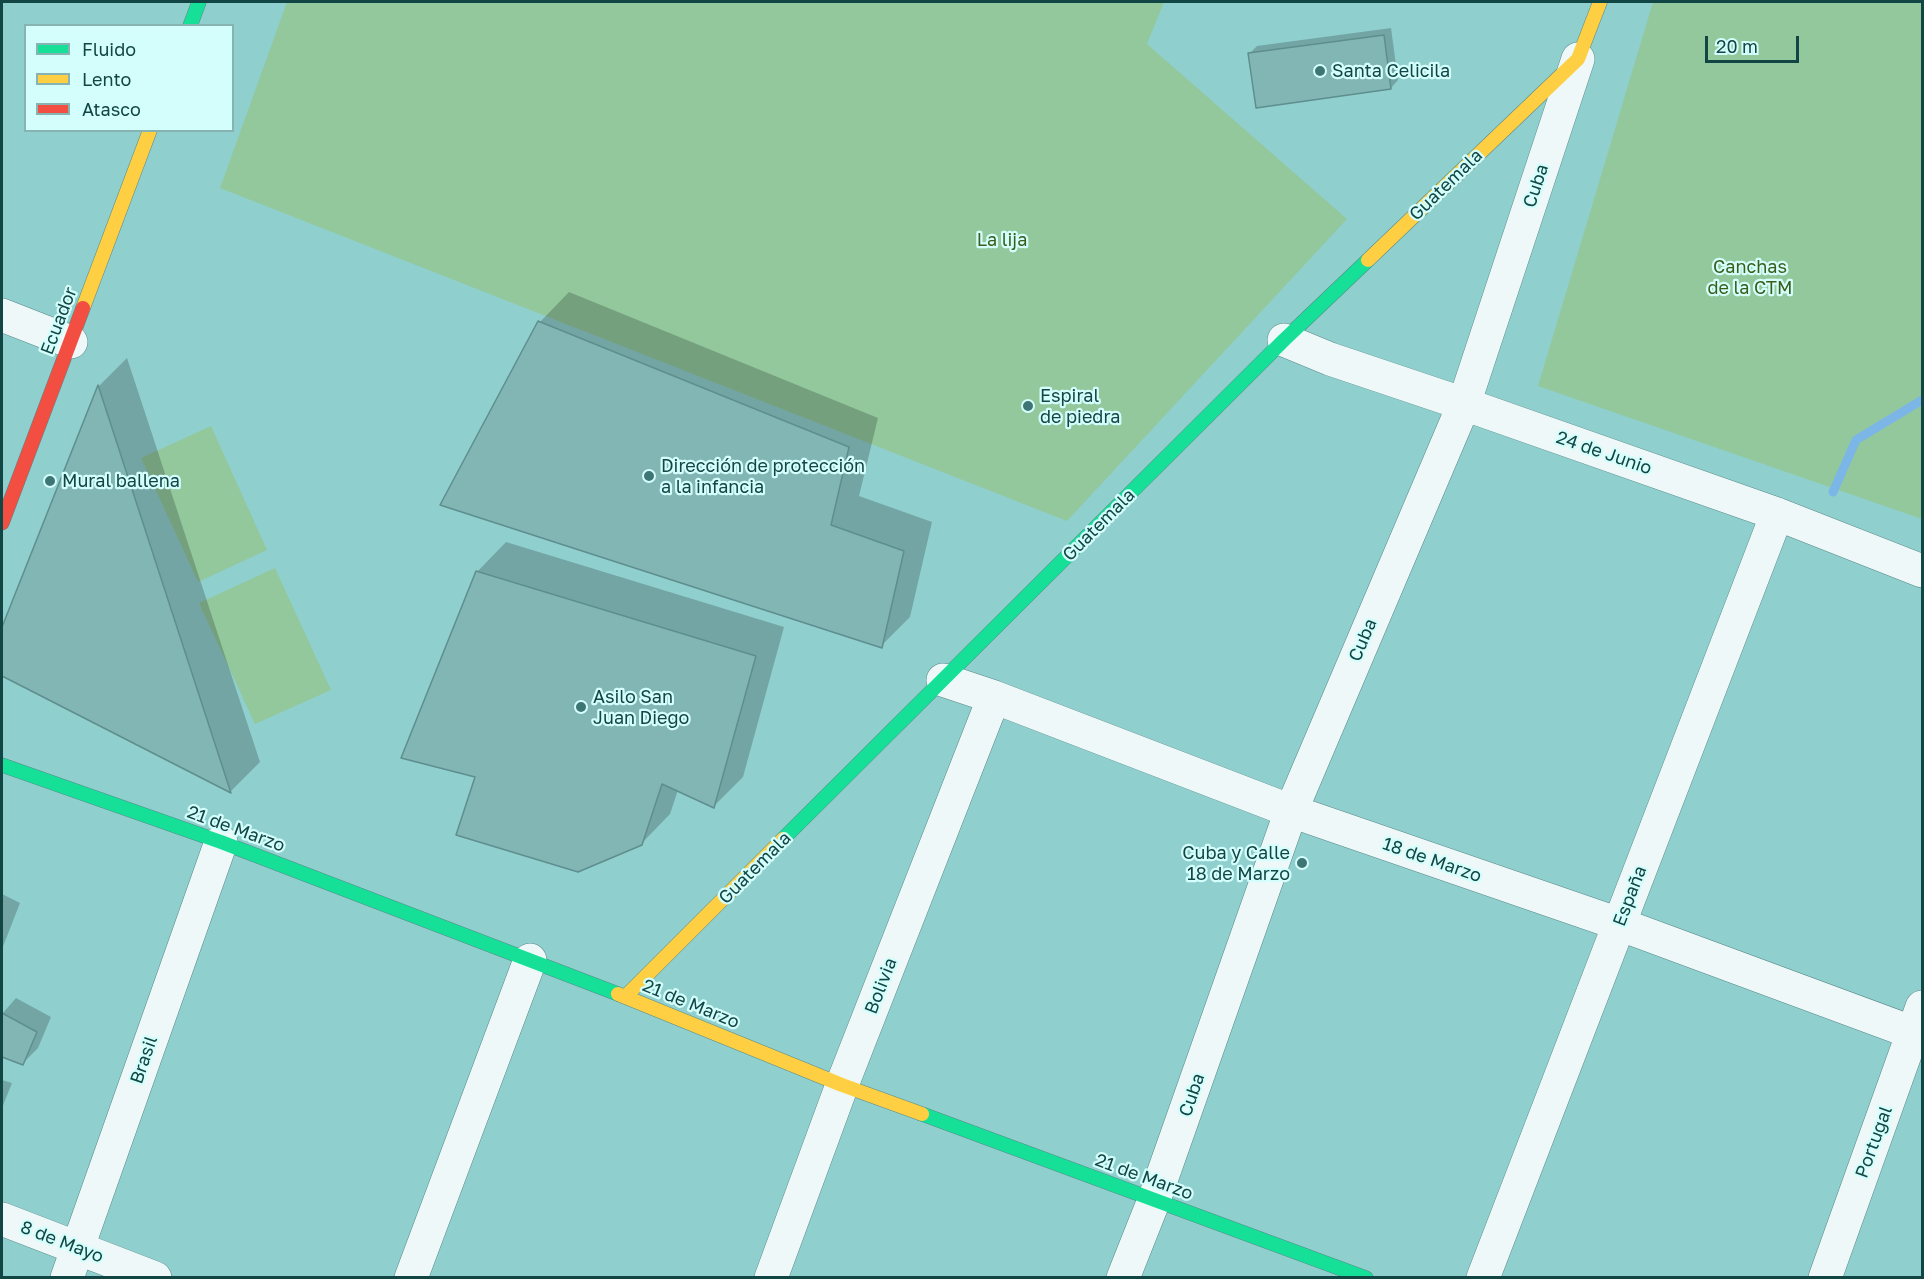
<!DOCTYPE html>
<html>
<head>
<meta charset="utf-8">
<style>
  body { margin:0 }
  #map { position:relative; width:1924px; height:1279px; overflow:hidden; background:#8fcfce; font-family:"Golos Text",sans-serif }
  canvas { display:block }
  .frame { position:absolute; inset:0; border:3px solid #124645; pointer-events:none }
  .legend { position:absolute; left:24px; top:24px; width:210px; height:108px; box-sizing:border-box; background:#d4fefc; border:2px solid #86b4b3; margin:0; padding:8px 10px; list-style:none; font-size:18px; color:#124645 }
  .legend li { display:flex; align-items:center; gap:12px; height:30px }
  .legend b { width:30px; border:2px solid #86b4b3 }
  .scale { position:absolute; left:1705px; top:36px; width:94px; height:27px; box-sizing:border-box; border:3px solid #124645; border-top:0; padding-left:8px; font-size:18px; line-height:21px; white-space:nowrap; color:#124645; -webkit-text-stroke:4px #d4fefc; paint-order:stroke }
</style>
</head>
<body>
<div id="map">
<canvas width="1924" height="1279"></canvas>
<div class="frame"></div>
<ul class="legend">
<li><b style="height:8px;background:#16e098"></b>Fluido</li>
<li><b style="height:8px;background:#ffcf43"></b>Lento</li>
<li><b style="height:8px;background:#f24e42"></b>Atasco</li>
</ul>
<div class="scale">20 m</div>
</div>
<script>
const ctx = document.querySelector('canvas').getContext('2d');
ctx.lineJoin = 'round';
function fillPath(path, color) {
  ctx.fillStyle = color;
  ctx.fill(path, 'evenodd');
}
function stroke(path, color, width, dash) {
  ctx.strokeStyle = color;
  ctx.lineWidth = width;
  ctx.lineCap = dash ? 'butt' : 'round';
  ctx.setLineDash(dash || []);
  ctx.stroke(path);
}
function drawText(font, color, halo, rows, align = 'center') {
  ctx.font = font + ' "Golos Text",sans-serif';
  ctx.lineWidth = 4.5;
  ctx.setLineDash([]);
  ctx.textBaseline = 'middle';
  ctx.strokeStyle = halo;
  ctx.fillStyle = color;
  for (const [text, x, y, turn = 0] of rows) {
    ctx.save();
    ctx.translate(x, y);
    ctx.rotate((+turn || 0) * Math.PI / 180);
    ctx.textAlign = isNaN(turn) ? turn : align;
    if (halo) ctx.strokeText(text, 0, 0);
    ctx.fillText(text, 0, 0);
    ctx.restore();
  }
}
const green = new Path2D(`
  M287,2H1164L1147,44L1347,219L1067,521L220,188Z
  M1653,2H1922V519L1538,386Z
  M211,426L267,550L198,582L141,458Z
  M275,568L331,690L255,724L199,603Z`);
const shadow = new Path2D(`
  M1391,28L1398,80L1391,88L1250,53L1257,46Z
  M569,292L878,418L859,496L932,522L910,617L881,646L442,505L540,322Z
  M127,358L260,762L231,791L2,674V631L99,386Z
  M506,542L784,627L743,777L714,806L678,790L670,814L641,844L477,776V572Z
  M2,894L20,903L2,949Z
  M16,998L51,1017L38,1048L23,1063L2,1055V1014Z
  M2,1080L12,1083L2,1108Z`);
const stream = new Path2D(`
  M1833,492L1856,440L1922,400`);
const building = new Path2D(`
  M1384,35L1391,89L1256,108L1248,53Z
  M538,321L849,447L831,525L904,551L882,648L440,505Z
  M98,385L231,793L2,676V627Z
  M476,571L756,656L714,808L662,784L642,845L578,872L456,835L475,777L401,758Z
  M2,1013L37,1032L23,1065L2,1057Z`);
const street = new Path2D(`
  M2,315L71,342
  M1284,340L1330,359L1464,404L1777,514L1922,571
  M943,680L994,697L1291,811L1619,924L1922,1036
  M2,1219L155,1278
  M67,1278L221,842
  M411,1278L530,960
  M771,1278L842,1085L994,697
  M1123,1278L1154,1200L1291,811L1464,404L1578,59
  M1483,1278L1777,514
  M1825,1278L1922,1007`);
const fast = new Path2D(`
  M190,26L199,2
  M2,765L221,842L618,994
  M783,839L1284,340L1368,260
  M922,1114L1366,1278`);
const slow = new Path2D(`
  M1368,260L1578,59L1600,2
  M83,308L150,130
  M618,994L842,1085L922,1114
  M625,997L783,839`);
const jam = new Path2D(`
  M2,523L83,308`);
const markers = [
  [1320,71,6,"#3e7675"],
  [1028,406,6,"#3e7675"],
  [649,476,6,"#3e7675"],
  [50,481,6,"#3e7675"],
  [581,707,6,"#3e7675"],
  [1302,863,6,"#3e7675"]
];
const poiNames = [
  ["Santa Celicila",1332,71],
  ["Espiral",1040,396],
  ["de piedra",1040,417],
  ["Dirección de protección",661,466],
  ["a la infancia",661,487],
  ["Mural ballena",62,481],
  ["Asilo San",593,697],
  ["Juan Diego",593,718],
  ["Cuba y Calle",1290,853,"right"],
  ["18 de Marzo",1290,874,"right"]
];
const streetNames = [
  ["Guatemala",1446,185,-44],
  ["Cuba",1536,186,-72],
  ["Ecuador",59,321,-69],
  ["24 de Junio",1604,453,19],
  ["Guatemala",1099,525,-45],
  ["Cuba",1363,640,-67],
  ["21 de Marzo",236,829,20],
  ["18 de Marzo",1432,860,19],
  ["Guatemala",755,868,-45],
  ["España",1630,896,-69],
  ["Bolivia",881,986,-69],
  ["21 de Marzo",691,1004,22],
  ["Brasil",144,1060,-71],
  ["Cuba",1192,1095,-71],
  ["Portugal",1874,1142,-70],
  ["21 de Marzo",1144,1177,20],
  ["8 de Mayo",62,1242,21]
];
const parkNames = [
  ["La lija",1002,240],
  ["Canchas",1750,267],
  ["de la CTM",1750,288]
];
fillPath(green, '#93c89d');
fillPath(shadow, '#0003');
stroke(stream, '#7bb6e6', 9);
fillPath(building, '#81b6b5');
stroke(building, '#5e8e8d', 1.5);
stroke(street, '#588a89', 34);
stroke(fast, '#588a89', 15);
stroke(slow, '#588a89', 15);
stroke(jam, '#588a89', 15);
stroke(street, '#eef8f8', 33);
stroke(fast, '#16e098', 14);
stroke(slow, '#ffcf43', 14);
stroke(jam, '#f24e42', 14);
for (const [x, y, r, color] of markers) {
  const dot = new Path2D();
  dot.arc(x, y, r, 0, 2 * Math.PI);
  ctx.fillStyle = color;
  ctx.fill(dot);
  stroke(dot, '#d4fefc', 2);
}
drawText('18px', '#124645', '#d4fefc', poiNames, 'left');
drawText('18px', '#124645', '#d4fefc', streetNames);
drawText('18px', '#3a5e19', '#d4fefc', parkNames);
</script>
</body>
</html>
